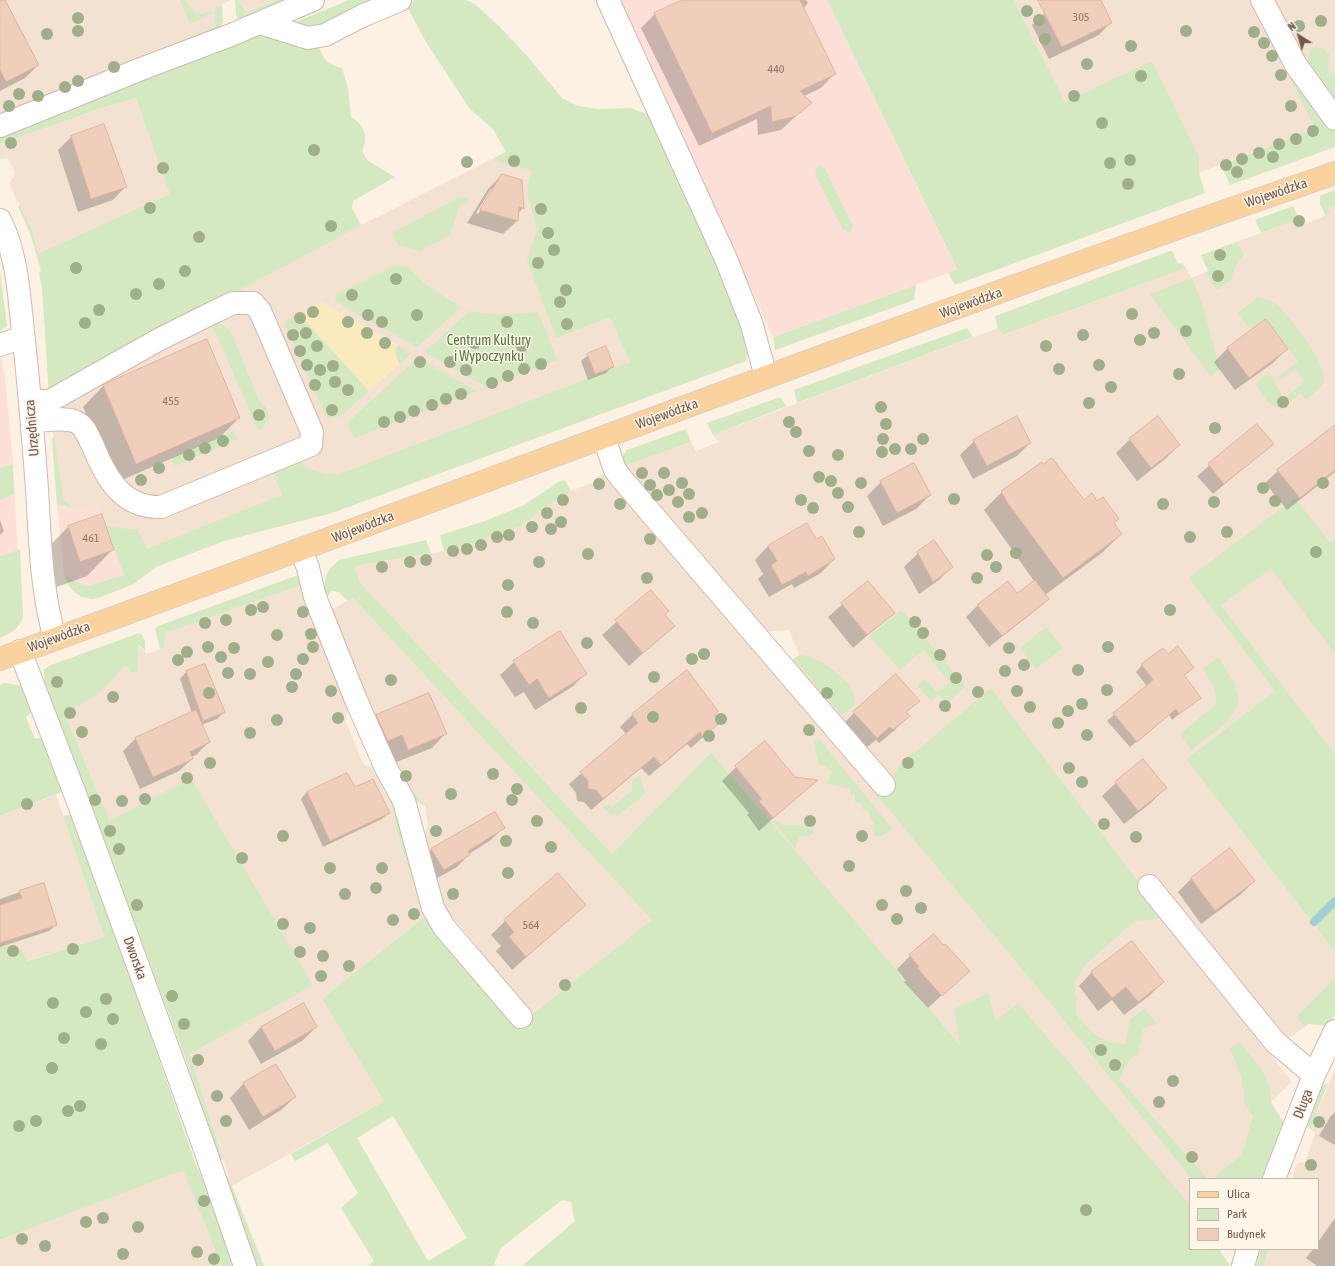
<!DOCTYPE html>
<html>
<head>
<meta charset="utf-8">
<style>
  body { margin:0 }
  #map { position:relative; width:1335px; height:1266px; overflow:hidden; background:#fcf1e3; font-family:"Asap Condensed",sans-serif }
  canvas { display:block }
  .legend { position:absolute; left:1189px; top:1178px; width:130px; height:72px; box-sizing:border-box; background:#fff5e9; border:1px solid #c7b5a9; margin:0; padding:5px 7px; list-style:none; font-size:12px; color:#73564a }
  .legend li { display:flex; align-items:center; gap:8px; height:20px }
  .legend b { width:20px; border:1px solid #c7b5a9 }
  .north { position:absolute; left:1279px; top:16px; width:40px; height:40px; -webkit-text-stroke:3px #fff5e9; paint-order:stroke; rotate:323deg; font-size:11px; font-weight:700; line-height:16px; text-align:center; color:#73564a }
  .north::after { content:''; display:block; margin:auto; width:14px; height:18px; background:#73564a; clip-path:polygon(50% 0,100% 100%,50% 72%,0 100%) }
</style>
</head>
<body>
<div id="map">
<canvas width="1335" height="1266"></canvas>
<ul class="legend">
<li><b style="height:5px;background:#f9d29d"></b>Ulica</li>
<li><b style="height:11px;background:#d4e9c2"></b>Park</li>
<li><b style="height:11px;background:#f0cebc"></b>Budynek</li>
</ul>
<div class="north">N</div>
</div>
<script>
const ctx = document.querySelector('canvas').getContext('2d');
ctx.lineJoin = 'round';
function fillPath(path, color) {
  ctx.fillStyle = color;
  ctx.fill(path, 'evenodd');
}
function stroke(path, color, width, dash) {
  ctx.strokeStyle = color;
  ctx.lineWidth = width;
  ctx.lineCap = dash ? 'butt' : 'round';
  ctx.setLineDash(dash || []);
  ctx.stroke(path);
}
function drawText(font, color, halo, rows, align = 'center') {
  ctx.font = font + ' "Asap Condensed",sans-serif';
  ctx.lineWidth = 3;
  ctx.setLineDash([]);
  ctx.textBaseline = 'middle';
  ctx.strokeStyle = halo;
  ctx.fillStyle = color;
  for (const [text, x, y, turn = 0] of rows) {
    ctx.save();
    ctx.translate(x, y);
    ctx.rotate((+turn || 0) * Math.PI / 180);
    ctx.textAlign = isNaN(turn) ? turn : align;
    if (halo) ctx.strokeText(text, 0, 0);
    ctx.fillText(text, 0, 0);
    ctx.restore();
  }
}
const residential = new Path2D(`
  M0,0H231L214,8L217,26L0,116Z
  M238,0H275L247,13Z
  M1014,0H1251L1315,128L1201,172L1199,173L1200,177L1116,205Z
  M1269,0H1335V105L1298,53Z
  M136,98L359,226L526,142L630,362L124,575L80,509L74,508L64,500L50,415L42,277L32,230L9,184L15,174L8,158L0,159V144L96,110Z
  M1335,206V539L1330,543L1335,548V769L1275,691L1186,759L1335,952V1014L1328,1026L1309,1024L1288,1039L1216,958L1144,890L900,765L893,777L789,662L799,655L789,630L763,632L631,474L627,465L691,442L696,451L719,442L713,435L998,328L1004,335L1186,268L1192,278L1208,271L1201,255L1299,219L1302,218L1305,224L1329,214L1328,208Z
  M605,474L791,691L1042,992L1149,897L1292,1082L1271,1102L1275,1132L1258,1179H1190V1249H1219L1230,1266H1151L823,886L711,752L612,854L359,581L355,566L456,549L521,526L542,509L571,491L595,482L596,477Z
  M299,586L310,608L348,706L346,722L364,765L373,768L395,814V825L424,917L322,999L384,1101L232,1186L190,1054L313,984L110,821L50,678L137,644L147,654L164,648V633Z
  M353,598L653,920L531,1015L473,948L476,945L441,904L424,835L428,825L425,806L395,769L330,610Z
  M56,795L104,937L0,969V816Z
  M1335,1069V1266H1263L1269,1249H1318V1179H1292L1297,1163L1305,1162L1315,1133L1311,1127Z
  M184,1169L222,1266H0V1240Z`);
const commercial = new Path2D(`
  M620,0H827L957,270L773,337Z
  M0,352L5,377L13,464L18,555L0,562Z
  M98,503L124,575L86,586L64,575L57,505L80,509Z`);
const green = new Path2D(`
  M180,0H184L196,13L205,14L211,10L212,13L190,24Z
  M235,0H238L247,13L275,0H297L241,22L236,16Z
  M349,0H382L314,29L291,24Z
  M416,0H466L475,4L500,27L528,57L562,98L578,106L598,109L631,108L649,115L693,198L748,343L746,361L332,513L224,541L156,567L134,584L98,598L91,599L82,597L74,592L68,584L64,575L86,586L124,575L106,526L138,530L147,549L282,495L273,473L299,463C313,471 324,475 340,474L630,362L609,317L556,338L527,260L537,229L527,194L531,170L499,162L494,158L506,152L493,129L470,109L426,42L405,3Z
  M827,0H1014L1065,102L1152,61L1199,156V173L1205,193L955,285L948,273L957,269Z
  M1251,0L1305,91L1335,130V147L1230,185L1221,165L1315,128Z
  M222,4L223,22L218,29L138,61L136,59L216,26L214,8Z
  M261,33L319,45C322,59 328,65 342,68L348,88L351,117C364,124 369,138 362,151L367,160L395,177L353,201L352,208L361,225L49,393L42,288L39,273L41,271L31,236L18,206L20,205L32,230L38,254L170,194L136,98L96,110L0,144V134Z
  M1322,47L1330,55L1328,72L1335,75V96H1330L1307,64L1311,48Z
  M821,166L824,167L853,226L852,231L849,233L842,228L815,174L817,167Z
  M1335,190V206L1328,208L1330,214L1326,216L1320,205V196Z
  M467,197L468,203L460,205L450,235L420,251L398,245L392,233L458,198Z
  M1293,206L1299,219L1261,233L1255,220Z
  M1237,242L1244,255L1235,266L1231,280L1219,289H1216L1206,272L1208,271L1201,255Z
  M1170,251L1173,252L1178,264L1182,263L1186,268L1003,335L998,328L995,316Z
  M395,265L408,267L426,285L459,306L460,309L417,347L336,302L335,295Z
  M0,272L7,326L0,332Z
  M1192,278L1204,309L1220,370L1210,376L1150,294Z
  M916,285L914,300L775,350L773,337Z
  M1257,297C1264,299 1271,300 1277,305C1290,316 1325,362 1324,380C1323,387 1311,395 1306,400L1300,393L1281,410L1268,402L1255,383L1269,373L1284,398L1305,382L1295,369L1280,380L1278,377L1298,361L1266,320L1251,330L1238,313Z
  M470,311L500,315L538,312L557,360L487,387L424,352Z
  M299,314L369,391L341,416L327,419L285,325L287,320Z
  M219,323L230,330L259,400L267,408L269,419L263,428L258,430L212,324Z
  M967,328L973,337L797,403L794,390Z
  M398,345L411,353L400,364C396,357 393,352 398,345Z
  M418,358L477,391L354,438L348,422Z
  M780,397L787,406L713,435L707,423Z
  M686,429L691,442L627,465L631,474L624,467L622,457L627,450Z
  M234,431L237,439L175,466L171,458Z
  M54,437L64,500L74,508L57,505L52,439Z
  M13,464L14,494L0,500V468Z
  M565,480L571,491L542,509L521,526L456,549L444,551L440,535L485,521L524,505L560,481Z
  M1295,498L1330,542L1335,539V654L1271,569L1221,605L1335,755V952L1186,759L1275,691L1189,578Z
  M426,540L431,553L355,566L359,581L612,854L711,752L960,1045L954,1009L988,993L996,1021L1018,1003L1190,1205V1249H1219L1230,1266H522L575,1221L571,1202L562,1200L501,1248L494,1264L497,1266H368L374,1261L341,1208L358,1193L328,1143L295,1161L291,1154L384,1101L322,999L424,917L395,825V814L373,765L377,764L401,821L416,876L438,935L516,1027L652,920L353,598L348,601L339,592L332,591L326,598L395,769L425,806C411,800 400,783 393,770C382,752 375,731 367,712C353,679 338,646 327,613C325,604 325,591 325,582C325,572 332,566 339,560ZM393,1116L467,1238L428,1261L357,1138Z
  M20,549L23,617C20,628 10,634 0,638V557Z
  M301,574L310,608L299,586L165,633L164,648L160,649L155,629L158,626Z
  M900,611L903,612L964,684V688L947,703L939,694L931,701L919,688L918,686L920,681L925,679L937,692L950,682L923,650L900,670L869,636Z
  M1046,627L1063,648L1036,669L1020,648Z
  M139,633L142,635L145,641V651L138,644V673L131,672L127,666L122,667C104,693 92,699 64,712L110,821L191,778L313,985L190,1054L223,1159L220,1160L217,1158L185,1057L44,682V669L51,665Z
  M799,655C816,654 858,683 855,702C854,707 845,712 842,715L793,659Z
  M1219,657C1225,669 1238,685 1238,699C1239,719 1205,738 1191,750L1180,734L1214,706C1221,694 1209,680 1203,669Z
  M5,683L23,686L34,710L26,717L35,739L44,737L64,791L0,816V685Z
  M991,688L1164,916L1156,919L1135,921L1085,965L1074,984L1077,1000L1076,1014C1091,1032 1101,1044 1125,1044L1130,1019L1144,1009L1157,1024L1143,1028L1138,1053L1128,1062L1119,1079L1208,1179H1192L1042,993L875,793L892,777L900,765Z
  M819,739L892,828L882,836H873L875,824L872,821L869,811L862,809L861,804L855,802V795L851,794V789L827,783L832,772L825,765H820L818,762C817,755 814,748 815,741Z
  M640,775L645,794L620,814L613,816L602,807L607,804L612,807L632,790V781Z
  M73,814L196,1165L219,1216L237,1266H222L183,1170L0,1240V946L20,949L28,961L104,937L63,816Z
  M775,820L784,825H800L813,830L814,832L810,836H800L795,848L773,822Z
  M1335,978V1014L1328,1026L1309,1024L1305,1027L1296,1017Z
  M1239,1042L1261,1068L1270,1088L1271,1102L1283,1122V1136L1266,1179H1215L1217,1175L1242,1154L1253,1116L1245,1105L1241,1076L1230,1048Z
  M1328,1083L1311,1127L1315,1133L1305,1124L1320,1087Z
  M228,1176L264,1266H256L225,1183Z
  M1261,1249H1269L1263,1266H1256Z`);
const sand = new Path2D(`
  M321,302L398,345C393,352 396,357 400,364L369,391L299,314Z`);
const shadow = new Path2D(`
  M684,0H806L808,3L803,9L834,74L821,88L804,96L810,103L781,130L758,135L757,119L699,146L641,28L655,14Z
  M1075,0H1100L1111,22L1099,35L1049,59L1032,25L1045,13Z
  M0,18L38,65L25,78L0,91Z
  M71,137L126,186L113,200L78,212L58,150Z
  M502,175L523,208L518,213L517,221L503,234L467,223L488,189ZM491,189H494L478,214L476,213Z
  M206,340L239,418L219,438L115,483L83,407L103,386Z
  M1228,348L1286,349L1273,363L1235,390L1214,362Z
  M588,355L613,366L606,373L588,380L581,361Z
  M1158,418L1179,445L1165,459L1137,481L1116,453L1129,440Z
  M1257,425L1272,444L1213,494L1197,476Z
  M1335,427V472L1287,510L1265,483L1278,471Z
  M974,441L1030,443L1017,456L973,479L960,455Z
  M881,482L930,495L916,509L883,526L867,496Z
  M1002,492L1097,502L1121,534L1103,552L1045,595L1048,599L1036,610L989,647L966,617L978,605L1017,595L1034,581L984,510Z
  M0,520L4,531L0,535Z
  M68,527L113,549L87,576L54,588L42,554Z
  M816,540L834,559L821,573L794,588L792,584L769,597L758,579L763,574L755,560L768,546Z
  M918,553L952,566L939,580L919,594L904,567Z
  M868,582L893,613L853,648L828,617Z
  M651,591L664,615L673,626L629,666L602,635Z
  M514,662L586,673L572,687L535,710L524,692L515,697L500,675Z
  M204,665L224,712L217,719L201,725L209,742L196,755L191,757L192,759L179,771L140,789L123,751L136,738L192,713L180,679L186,672Z
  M1142,665L1193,668L1183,676L1199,698L1172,720L1169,715L1130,747L1107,721L1147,686L1136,672Z
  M687,671L720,722L691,748L687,744L649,776L641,768L591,810L584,802L577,801L576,793L569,784L626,734L620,727L632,715Z
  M918,701L906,713L908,716L895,730L879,743L876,740L862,751L841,726L854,713Z
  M377,716L445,734L432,748L394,763L363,729Z
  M736,767L815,781L759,831L747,815L749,813L722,781Z
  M1116,783L1165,788L1152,802L1124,824L1102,796Z
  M355,788L389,812L382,819L323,847L301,799L307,792Z
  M503,828L491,840L469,854L457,867L432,881L420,861L432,849Z
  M1230,850L1254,881L1240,895L1201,924L1178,892L1191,879Z
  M43,884L56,925L49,931L0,947V899Z
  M585,905L512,970L496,951L501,946L491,935L505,921Z
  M910,956L968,971L928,1008L904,982L906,981L897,969Z
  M1092,972L1163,982L1149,996L1124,1015L1112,1000L1098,1011L1079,986Z
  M261,1027H316L302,1041L261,1064L248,1041Z
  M276,1065L295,1097L281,1110L249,1130L230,1098L243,1084Z
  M1335,1112V1145L1319,1136L1330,1117Z
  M1335,1218V1266H1317L1306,1258L1313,1249H1318V1242Z`);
const stream = new Path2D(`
  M1314,922L1335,901`);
const building = new Path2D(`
  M0,0H5L39,65L6,82L0,70Z
  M682,0H800L836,74L800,91L812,103L796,116L772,122L771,106L712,133L654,13Z
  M1038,0H1101L1112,23L1062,47Z
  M104,124L127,187L91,199L71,136Z
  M502,174L522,180L524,209L519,207L518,221L480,210Z
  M1266,319L1288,349L1249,378L1227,348Z
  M207,339L240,418L136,464L103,385Z
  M606,346L614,367L595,374L587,354Z
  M1017,416L1031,443L987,466L973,440Z
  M1158,416L1180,445L1151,468L1129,439Z
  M1257,424L1274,444L1224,484L1208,464Z
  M1335,425V470L1300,498L1277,470Z
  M1052,458L1084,500L1092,493L1097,501L1103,497L1119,519L1114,523L1122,534L1063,578L1007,502L1001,491L1042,462L1043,464Z
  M914,463L931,495L897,513L880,481Z
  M102,514L114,550L80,562L68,526Z
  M807,523L816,539L822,536L835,559L808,576L806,572L782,585L771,565L777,561L768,546Z
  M934,540L953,567L933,582L917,552Z
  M1035,580L1049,599L1002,636L977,605L1008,581L1017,593Z
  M868,581L895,613L867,635L841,603Z
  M651,590L669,611L665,615L675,626L643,653L615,620Z
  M560,631L587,674L549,698L537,679L529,685L513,661Z
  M1178,646L1194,668L1184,675L1201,698L1179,714L1176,709L1137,742L1113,713L1153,680L1141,664L1163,648L1168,654Z
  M205,664L225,712L203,721L186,671Z
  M687,670L718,711L715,715L721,722L703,737L700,732L661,765L654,757L603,799L596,790L588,789V781L580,772L638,723L632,714Z
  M896,674L920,701L906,712L910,716L893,730L890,727L877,738L853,712Z
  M429,693L447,734L408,750L402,735L388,741L376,715Z
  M196,710L210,742L190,752L193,759L153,777L135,738Z
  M765,741L795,777L818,780L773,818L759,801L762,799L735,766Z
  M1143,759L1167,788L1138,811L1115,782Z
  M347,773L355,787L373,779L390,813L330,841L307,792Z
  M495,812L505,828L468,851L470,855L444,870L431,849Z
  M1230,848L1255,881L1215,911L1191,878Z
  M558,873L586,905L526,957L509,937L514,932L504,920Z
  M44,883L57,925L0,943V905L22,898L19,891Z
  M934,934L943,945L945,944L970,971L942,996L917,968L919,967L909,955Z
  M1132,941L1164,982L1138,1002L1126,987L1112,998L1091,972Z
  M304,1003L317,1027L275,1051L261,1027Z
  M276,1064L296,1097L263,1117L243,1083Z`);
const minor = new Path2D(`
  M608,0L726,259L752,325L766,377
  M1262,0L1296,65L1335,119
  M260,23L308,38L325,35L362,16L400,0
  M0,126L141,69L231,35L313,0
  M0,220C17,254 19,294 23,332C29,384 33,436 37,489C40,539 41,590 55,639
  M0,345L23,337
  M30,399L48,402L158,340L210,314L233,303H253L260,311L312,432L311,445L161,507C122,508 106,478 93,446C89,439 86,428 78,423C67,416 45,421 32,421
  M604,438L615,470L621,478L884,785
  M301,550L308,568L315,597L356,700L386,768L404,801L433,908L444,927L521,1017
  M20,651L77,799L203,1144L245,1266
  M1149,886L1275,1042L1314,1075
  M1274,1179L1314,1075L1335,1031
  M1243,1266L1248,1249`);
const major = new Path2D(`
  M0,659C446,499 887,327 1335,173`);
const trees = [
  [1027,11],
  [78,18],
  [1039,20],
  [1321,21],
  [1299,26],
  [78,31],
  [1186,31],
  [1254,32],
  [47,34],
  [1045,39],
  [1264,43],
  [1131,46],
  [1272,56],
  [1087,64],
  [114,67],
  [1281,75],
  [1141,76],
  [78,81],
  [65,87],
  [19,94],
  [38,96],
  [1074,96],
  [9,106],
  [1291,106],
  [1102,123],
  [1313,131],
  [1296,139],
  [11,143],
  [1279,144],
  [314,150],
  [1259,153],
  [1273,157],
  [1242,159],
  [1130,160],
  [514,161],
  [467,162],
  [1110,163],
  [1226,165],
  [163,168],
  [1237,172],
  [1128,184],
  [150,208],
  [541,209],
  [1299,221],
  [331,226],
  [548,233],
  [199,237],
  [554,250],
  [1220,255],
  [538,263],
  [76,268],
  [185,271],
  [1218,276],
  [396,279],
  [159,284],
  [566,290],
  [136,294],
  [352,295],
  [560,302],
  [99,310],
  [313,312],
  [1132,314],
  [368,315],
  [417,315],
  [300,318],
  [348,322],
  [382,322],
  [507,322],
  [85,323],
  [567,324],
  [1186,331],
  [306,333],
  [367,333],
  [1154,333],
  [293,335],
  [1083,335],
  [1140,340],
  [385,343],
  [475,343],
  [317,346],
  [522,346],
  [1046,346],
  [300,351],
  [420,362],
  [450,362],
  [541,364],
  [307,365],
  [1099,365],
  [333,366],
  [524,369],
  [1059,369],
  [320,370],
  [466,370],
  [1179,374],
  [508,376],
  [335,382],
  [492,383],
  [315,385],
  [1111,387],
  [348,390],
  [461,394],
  [446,399],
  [1283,402],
  [1089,403],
  [432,405],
  [881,407],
  [332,410],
  [414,411],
  [259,415],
  [400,417],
  [384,422],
  [789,422],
  [886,424],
  [1215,428],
  [796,432],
  [883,439],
  [923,439],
  [223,441],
  [205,448],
  [895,449],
  [911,449],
  [809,451],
  [882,452],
  [189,455],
  [838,455],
  [159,468],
  [642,473],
  [664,473],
  [819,477],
  [141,480],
  [831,481],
  [682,483],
  [861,483],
  [1323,483],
  [599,484],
  [650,485],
  [1263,488],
  [669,490],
  [838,493],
  [689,494],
  [657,495],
  [954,499],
  [563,500],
  [801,500],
  [1275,501],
  [678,502],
  [1214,502],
  [620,504],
  [1163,504],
  [848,507],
  [813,508],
  [547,513],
  [702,513],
  [689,517],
  [561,522],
  [532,527],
  [551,529],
  [859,532],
  [1227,532],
  [509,535],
  [497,537],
  [1190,537],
  [650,539],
  [481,545],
  [467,549],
  [453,551],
  [1316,552],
  [1016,553],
  [588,554],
  [987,555],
  [426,560],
  [410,562],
  [539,562],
  [382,567],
  [996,567],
  [647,578],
  [977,578],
  [508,585],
  [263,607],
  [251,610],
  [1170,610],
  [303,612],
  [507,612],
  [226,620],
  [915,622],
  [205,623],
  [533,623],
  [923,633],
  [311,634],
  [277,635],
  [587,643],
  [208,647],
  [313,647],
  [1108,647],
  [234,648],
  [1009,648],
  [187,652],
  [704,654],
  [940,655],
  [221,657],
  [303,659],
  [692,659],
  [178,660],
  [268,662],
  [1024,665],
  [1078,670],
  [1005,671],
  [228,673],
  [250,674],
  [296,674],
  [654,677],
  [956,678],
  [391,680],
  [57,682],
  [292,687],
  [1107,690],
  [331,691],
  [1017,691],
  [978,692],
  [209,693],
  [827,693],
  [113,697],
  [1082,704],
  [945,706],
  [1030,707],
  [581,708],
  [1068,711],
  [70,713],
  [653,717],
  [338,718],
  [721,719],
  [277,720],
  [1058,723],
  [809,730],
  [82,732],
  [250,733],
  [1087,735],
  [709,736],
  [210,763],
  [908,763],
  [1069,768],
  [493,774],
  [406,776],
  [187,778],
  [1082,782],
  [517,789],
  [451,794],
  [145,799],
  [95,800],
  [512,800],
  [122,801],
  [27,804],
  [537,821],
  [810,821],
  [1104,824],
  [110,831],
  [436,831],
  [283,836],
  [862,836],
  [1136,837],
  [506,841],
  [551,847],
  [119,849],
  [242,858],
  [849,866],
  [330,868],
  [382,868],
  [508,873],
  [376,888],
  [906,891],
  [345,894],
  [453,894],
  [137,905],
  [882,905],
  [921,908],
  [414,914],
  [897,919],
  [393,920],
  [283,924],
  [310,928],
  [73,949],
  [13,951],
  [300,952],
  [323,956],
  [349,966],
  [321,976],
  [565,985],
  [172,996],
  [106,999],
  [53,1003],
  [86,1012],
  [113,1019],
  [184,1024],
  [64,1038],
  [101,1044],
  [1101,1050],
  [198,1060],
  [1115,1065],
  [52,1068],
  [1173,1081],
  [217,1096],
  [1159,1102],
  [80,1106],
  [68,1111],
  [36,1121],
  [226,1121],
  [1319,1122],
  [19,1126],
  [1192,1157],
  [1311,1165],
  [204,1201],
  [1086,1210],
  [103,1218],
  [86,1222],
  [138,1227],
  [22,1239],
  [45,1246],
  [197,1252],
  [123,1254],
  [214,1259]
];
const numberNames = [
  ["305",1081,17],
  ["440",776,69],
  ["455",171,401],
  ["461",91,538],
  ["564",531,925]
];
const streetNames = [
  ["Wojewódzka",1276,193,-19],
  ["Wojewódzka",971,303,-20],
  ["Wojewódzka",667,414,-20],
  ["Urzędnicza",32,428,-95],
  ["Wojewódzka",363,527,-21],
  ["Wojewódzka",59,637,-20],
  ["Dworska",135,958,70],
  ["Długa",1303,1104,-69]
];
const parkNames = [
  ["Centrum Kultury",489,341],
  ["i Wypoczynku",489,357]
];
fillPath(residential, '#f3e2d2');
fillPath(commercial, '#fce0d7');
fillPath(green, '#d4e9c2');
fillPath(sand, '#faeabe');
fillPath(shadow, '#0003');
stroke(stream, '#9fd0d6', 8);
fillPath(building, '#f0cebc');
stroke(building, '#e3b49c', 1);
stroke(minor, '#cfbaad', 24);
stroke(major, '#d8d0cc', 24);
stroke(minor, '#fff', 22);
stroke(major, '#f9d29d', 22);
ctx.fillStyle = '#a0ae8a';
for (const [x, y] of trees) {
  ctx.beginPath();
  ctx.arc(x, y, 6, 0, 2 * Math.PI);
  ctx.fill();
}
drawText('12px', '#927466', null, numberNames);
drawText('14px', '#73564a', '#fff5e9', streetNames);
drawText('14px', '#557842', '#fff5e9', parkNames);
</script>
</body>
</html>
